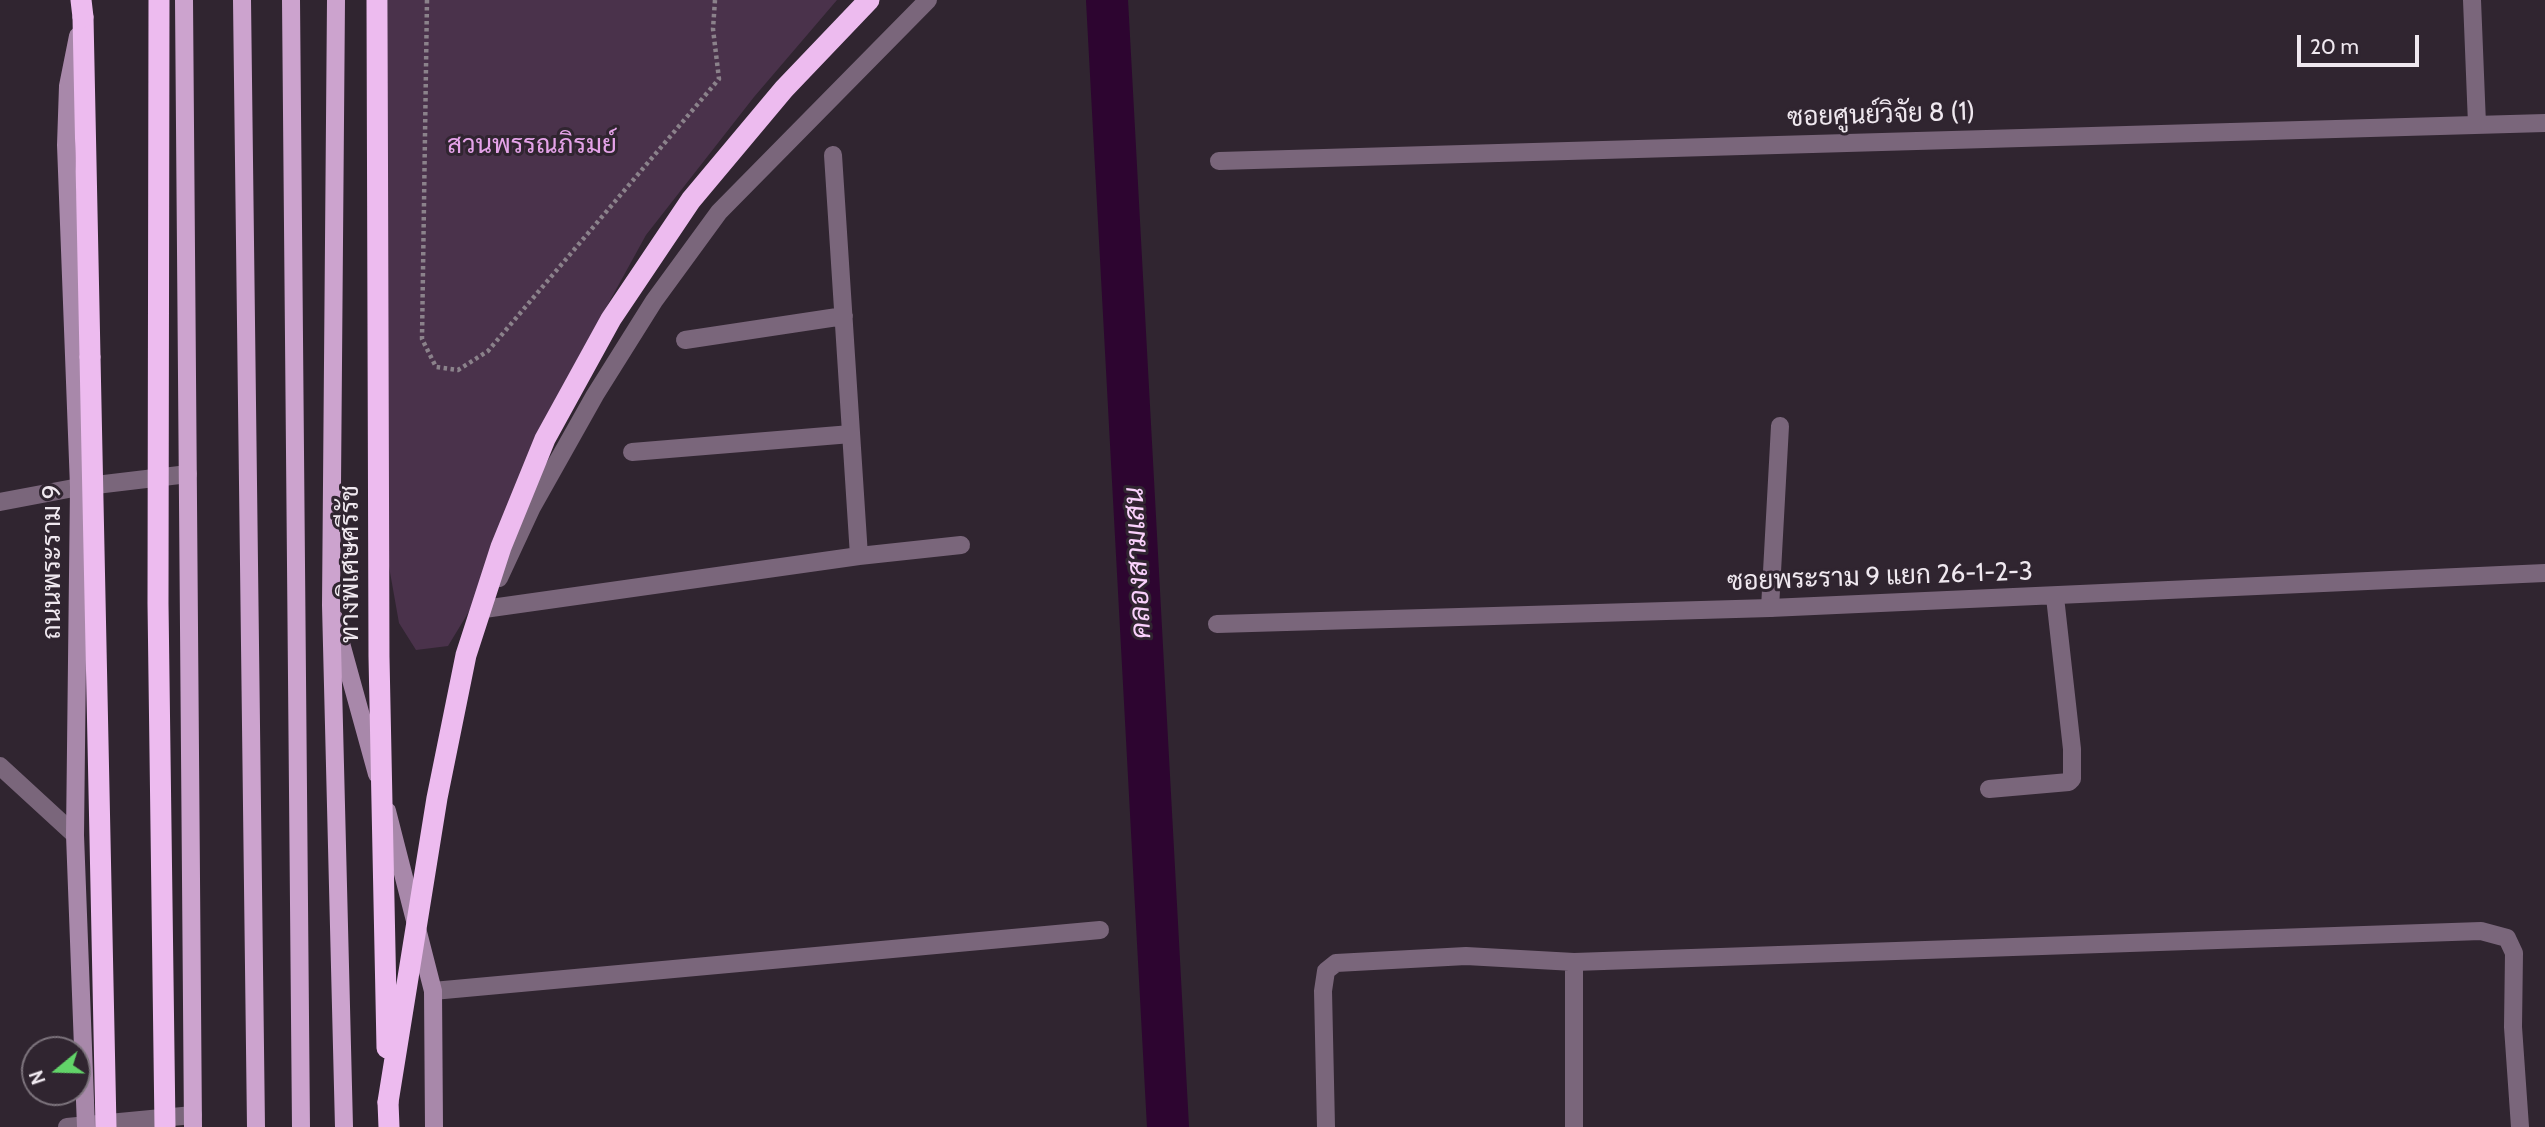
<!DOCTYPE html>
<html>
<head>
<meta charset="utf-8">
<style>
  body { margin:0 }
  #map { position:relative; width:2545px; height:1127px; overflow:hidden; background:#302530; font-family:Cabin,sans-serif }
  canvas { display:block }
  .north { position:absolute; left:21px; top:1036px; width:70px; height:70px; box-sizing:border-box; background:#302530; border:2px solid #7c737c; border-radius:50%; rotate:251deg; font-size:19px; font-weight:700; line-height:28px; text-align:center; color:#efe8ef }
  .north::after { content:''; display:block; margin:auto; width:24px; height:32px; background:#62d469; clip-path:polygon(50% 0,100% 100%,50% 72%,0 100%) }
  .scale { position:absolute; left:2297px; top:35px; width:122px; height:32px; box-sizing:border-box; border:4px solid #efe8ef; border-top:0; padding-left:9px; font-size:21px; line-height:24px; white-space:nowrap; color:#efe8ef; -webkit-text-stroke:5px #302530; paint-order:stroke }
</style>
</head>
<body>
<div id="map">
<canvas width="2545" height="1127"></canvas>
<div class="north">N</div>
<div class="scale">20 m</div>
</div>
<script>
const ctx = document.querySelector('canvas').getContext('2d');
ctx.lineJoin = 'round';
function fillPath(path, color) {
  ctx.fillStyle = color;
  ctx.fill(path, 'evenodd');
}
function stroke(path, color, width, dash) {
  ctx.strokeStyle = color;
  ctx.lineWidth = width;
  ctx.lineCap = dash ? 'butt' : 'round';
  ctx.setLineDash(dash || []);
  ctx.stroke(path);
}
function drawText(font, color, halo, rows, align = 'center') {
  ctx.font = font + ' Cabin,Sarabun,sans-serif';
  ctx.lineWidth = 6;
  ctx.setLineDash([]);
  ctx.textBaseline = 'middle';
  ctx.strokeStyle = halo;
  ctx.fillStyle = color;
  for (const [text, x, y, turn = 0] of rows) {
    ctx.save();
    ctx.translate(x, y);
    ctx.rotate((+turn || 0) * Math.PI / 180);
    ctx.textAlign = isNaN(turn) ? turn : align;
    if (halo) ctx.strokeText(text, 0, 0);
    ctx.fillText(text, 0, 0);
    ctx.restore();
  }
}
const green = new Path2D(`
  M388,0H837L754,97L646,235L535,437L479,595L448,646L416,650L399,623L385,544Z`);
const canal = new Path2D(`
  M1107,0L1168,1127`);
const path = new Path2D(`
  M427,0L422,339L436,367L458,370L488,351L719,79L713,29L715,0`);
const service = new Path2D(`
  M833,155L859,556
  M685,340L844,316
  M632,452L851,434
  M1770,608L1780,426
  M484,609L859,556L961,545
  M433,991L1100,930`);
const minor = new Path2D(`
  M2472,0L2477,124
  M1219,161L2545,123
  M0,502L79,487L188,474
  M499,578L532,507L595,395L654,301L719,212L928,0
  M1217,624L1770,608L2545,573
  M0,766L75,835
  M1989,789L2069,782L2072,779V749L2055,597
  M1574,962V1127
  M1326,1127L1323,991L1326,971L1336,963L1466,956L1574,962L2481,931L2507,938L2514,953L2513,1027L2520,1127`);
const tertiary = new Path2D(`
  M67,1127L193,1115`);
const secondary = new Path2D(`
  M78,36L68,86L66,145L79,487L75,835L86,1127
  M334,618L377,774
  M387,811L433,991L434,1127`);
const primary = new Path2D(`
  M184,0L193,1127
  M242,0L256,1127
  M291,0L301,1127
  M336,0L331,605L344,1127`);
const motorway = new Path2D(`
  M83,17L90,357
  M388,1102L389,1127`);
const motorwayBridge = new Path2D(`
  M81,0L83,17
  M159,0L158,603L165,1127
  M377,0L379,657L387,1048
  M90,357L106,1127
  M388,1102L437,798L466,655L501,547L545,439L611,319L691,200L784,89L869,0`);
const streetNames = [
  ["ซอยศูนย์วิจัย 8 (1)",1881,115,-2],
  ["ถนนพระราม 9",52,562,-90],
  ["ทางพิเศษศรีรัช",350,564,-90],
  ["ซอยพระราม 9 แยก 26-1-2-3",1880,577,-2]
];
const parkNames = [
  ["สวนพรรณภิรมย์",532,145]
];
const waterNames = [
  ["คลองสามเสน",1138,563,-93]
];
fillPath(green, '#4a324b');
stroke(canal, '#2d0530', 42);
stroke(path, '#8b828b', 4.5, [3.5, 3.5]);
stroke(service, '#7a667b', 18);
stroke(minor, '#7a667b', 18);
stroke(tertiary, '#7a667b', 18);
stroke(secondary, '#a888aa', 18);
stroke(primary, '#cca3ce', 18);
stroke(motorway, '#edbbef', 21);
stroke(motorwayBridge, '#edbbef', 21);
drawText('26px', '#efe8ef', '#302530', streetNames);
drawText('26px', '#e5a3e9', '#302530', parkNames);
drawText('italic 28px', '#fad1fc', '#302530', waterNames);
</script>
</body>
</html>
